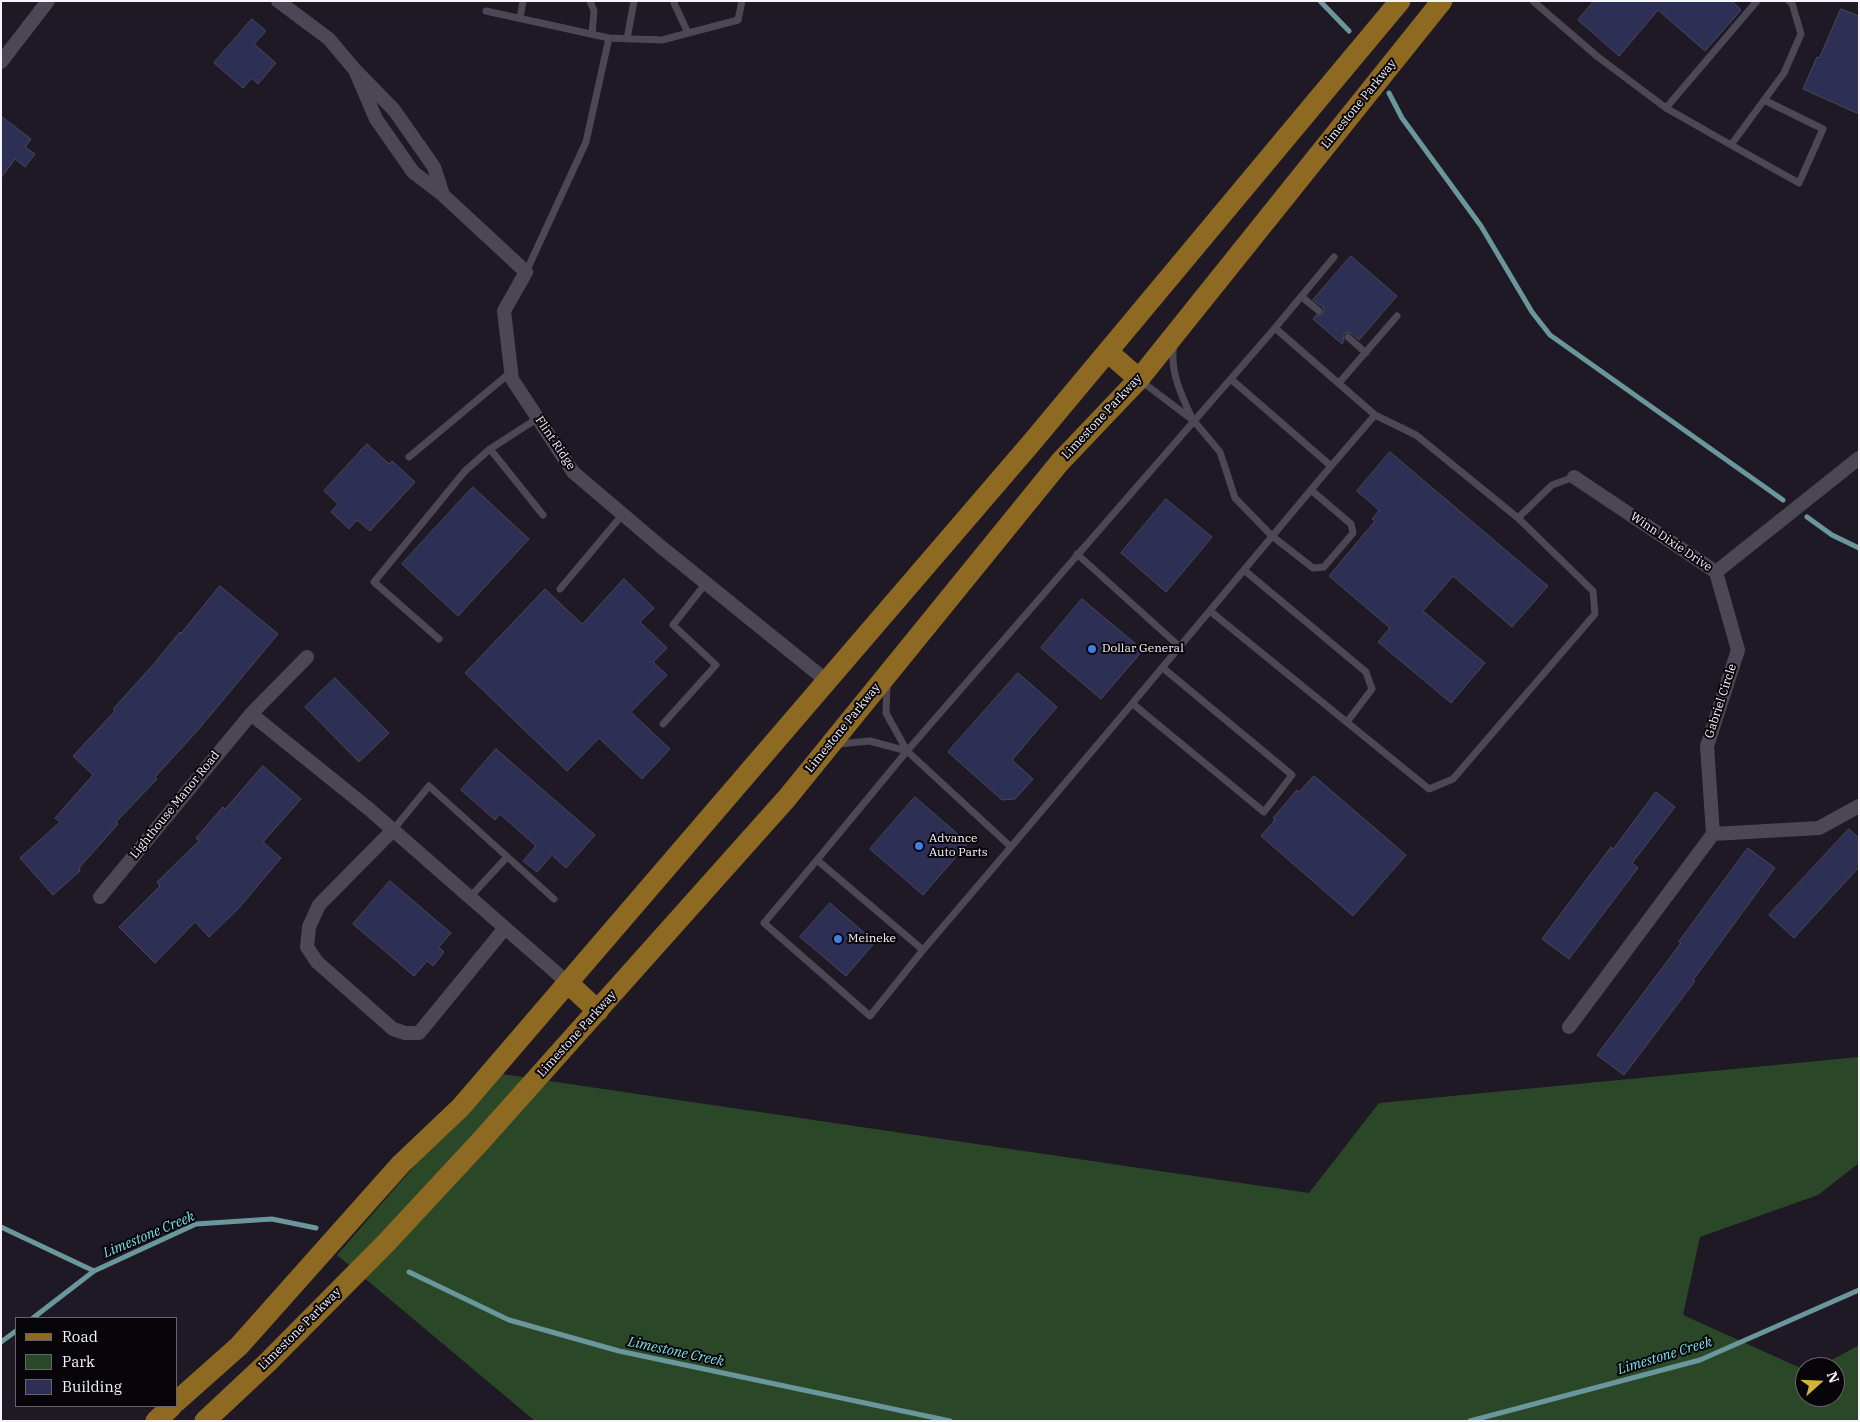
<!DOCTYPE html>
<html>
<head>
<meta charset="utf-8">
<style>
  body { margin:0 }
  #map { position:relative; width:1860px; height:1422px; overflow:hidden; background:#1e1924; font-family:"IBM Plex Serif",serif }
  canvas { display:block }
  .frame { position:absolute; inset:0; border:2px solid #f6f3fb; pointer-events:none }
  .legend { position:absolute; left:15px; top:1317px; width:162px; height:90px; box-sizing:border-box; background:#070509; border:1px solid #67646a; margin:0; padding:6px 9px; list-style:none; font-size:15px; color:#f6f3fb }
  .legend li { display:flex; align-items:center; gap:10px; height:25px }
  .legend b { width:25px; border:1px solid #67646a }
  .north { position:absolute; left:1795px; top:1357px; width:50px; height:50px; box-sizing:border-box; background:#070509; border:1px solid #67646a; border-radius:50%; rotate:70deg; font-size:14px; font-weight:700; line-height:20px; text-align:center; color:#f6f3fb }
  .north::after { content:''; display:block; margin:auto; width:18px; height:22px; background:#d5b535; clip-path:polygon(50% 0,100% 100%,50% 72%,0 100%) }
</style>
</head>
<body>
<div id="map">
<canvas width="1860" height="1422"></canvas>
<div class="frame"></div>
<ul class="legend">
<li><b style="height:6px;background:#8d6922"></b>Road</li>
<li><b style="height:14px;background:#2a4827"></b>Park</li>
<li><b style="height:14px;background:#2e2f55"></b>Building</li>
</ul>
<div class="north">N</div>
</div>
<script>
const ctx = document.querySelector('canvas').getContext('2d');
ctx.lineJoin = 'round';
function fillPath(path, color) {
  ctx.fillStyle = color;
  ctx.fill(path, 'evenodd');
}
function stroke(path, color, width, dash) {
  ctx.strokeStyle = color;
  ctx.lineWidth = width;
  ctx.lineCap = dash ? 'butt' : 'round';
  ctx.setLineDash(dash || []);
  ctx.stroke(path);
}
function drawText(font, color, halo, rows, align = 'center') {
  ctx.font = font + ' "IBM Plex Serif",serif';
  ctx.lineWidth = 4;
  ctx.setLineDash([]);
  ctx.textBaseline = 'middle';
  ctx.strokeStyle = halo;
  ctx.fillStyle = color;
  for (const [text, x, y, turn = 0] of rows) {
    ctx.save();
    ctx.translate(x, y);
    ctx.rotate((+turn || 0) * Math.PI / 180);
    ctx.textAlign = isNaN(turn) ? turn : align;
    if (halo) ctx.strokeText(text, 0, 0);
    ctx.fillText(text, 0, 0);
    ctx.restore();
  }
}
const green = new Path2D(`
  M1859,1057V1163L1818,1195L1700,1237L1683,1315L1805,1370V1397H1835V1367H1819L1859,1345V1421H535L337,1255L495,1073L1309,1193L1379,1103Z`);
const stream = new Path2D(`
  M1320,1L1349,31
  M1389,93L1402,118L1481,226L1532,312L1550,335L1783,500
  M1807,517L1832,535L1859,548
  M1,1227L94,1271
  M409,1272L509,1320L619,1351L950,1421
  M33,1318L94,1271L196,1224L272,1219L316,1228
  M1,1342L16,1331
  M1470,1421L1700,1360L1859,1290`);
const building = new Path2D(`
  M1594,1H1732L1741,10L1705,51L1658,10L1619,56L1578,20Z
  M1841,9L1859,16V114L1803,89L1817,57L1819,58Z
  M252,19L266,31L254,44L276,63L258,84L252,78L243,88L214,63Z
  M1,116L31,139L25,147L35,154L25,167L15,159L1,178Z
  M1351,256L1397,296L1359,340L1351,333L1347,332L1343,335L1344,341L1342,344L1313,319L1316,315L1321,316L1324,311L1323,307L1313,300Z
  M367,444L389,464L392,461L415,482L370,531L357,520L349,529L331,512L338,504L324,491Z
  M1390,452L1548,586L1512,627L1453,576L1423,611L1485,663L1451,703L1378,642L1390,628L1329,576L1375,521L1372,519L1379,510L1357,491Z
  M473,487L529,539L458,616L402,564Z
  M1166,499L1212,537L1166,592L1121,553Z
  M624,579L654,608L640,622L667,648L653,662L667,675L631,712L670,749L642,779L599,738L567,771L465,673L545,589L582,624Z
  M220,586L278,634L198,730L155,777L157,779L116,822L118,824L79,868L80,871L53,895L20,858L60,822L55,818L93,775L73,756L115,711L113,709L153,665L180,632L181,633Z
  M1082,599L1143,650L1101,699L1041,648Z
  M1018,673L1057,707L1012,760L1033,779L1015,799L1002,800L948,752Z
  M335,678L389,733L359,762L305,707Z
  M496,749L595,835L566,868L552,855L537,872L523,861L536,846L500,814L495,820L461,790Z
  M263,766L301,799L263,842L281,858L239,908L209,937L195,922L155,963L119,927L160,886L157,882L199,841L196,838L223,807L225,809Z
  M1314,776L1406,855L1353,916L1261,836L1275,820L1273,818L1297,790L1299,792Z
  M1656,792L1675,807L1632,863L1638,868L1569,959L1542,939L1611,847L1613,849Z
  M915,797L968,843L923,895L870,849Z
  M1849,829L1859,838V867L1794,938L1769,915Z
  M1748,848L1775,868L1693,980L1695,981L1624,1075L1597,1055L1681,943L1679,942Z
  M390,881L451,933L439,947L444,952L433,966L427,961L414,976L353,924Z
  M830,903L875,942L846,976L800,937Z`);
const lane = new Path2D(`
  M590,1L594,11L592,34
  M1533,1L1598,57L1666,108L1731,145L1784,73L1801,34L1792,3L1789,1
  M674,3L688,33
  M486,11L609,38
  M520,18L523,1
  M627,39L634,1
  M1666,108L1757,1
  M1731,145L1799,183L1823,129L1764,100
  M526,272L586,142L609,38L662,40L738,20L742,1
  M1302,297L1319,311
  M1275,328L1334,257
  M1348,337L1366,353
  M1174,345C1169,370 1182,397 1192,418
  M1232,380L1331,466L1375,415
  M1141,381L1194,421L1220,452L1235,498L1272,536L1313,568L1324,567L1353,533L1351,524L1311,490
  M1339,383L1397,316
  M490,449L543,515
  M409,457L511,372
  M1518,518L1552,485L1574,477
  M1077,554L1180,647
  M1244,570L1366,672L1372,689L1347,722
  M560,589L623,514
  M439,639L374,582L465,471L490,449L538,418
  M887,685L886,713L907,751L1011,847L1120,718L1331,466
  M1133,704L1264,812L1292,775L1163,668
  M663,724L716,665L673,625L706,583
  M838,744L870,741L907,751
  M393,830L429,786L554,899
  M1011,847L923,950L817,860L907,751L1275,328L1375,415L1416,435L1518,518L1593,591L1595,614L1453,779L1429,789L1210,611
  M817,860L764,923L870,1016L923,950
  M470,897L507,857`);
const street = new Path2D(`
  M278,1L329,39L355,70L394,110L434,167L443,195
  M1,62L48,1
  M355,70L376,119L413,172L443,195L526,272L504,311L512,379L573,472L660,546L827,681
  M1574,477L1716,572
  M1716,572L1859,458
  M251,714L369,809L568,983
  M393,830L319,905L309,927L307,947L317,962L393,1029L405,1033H419L505,928
  M1713,834L1819,828L1859,806
  M100,897L251,714L307,657
  M1569,1027L1713,834L1707,746L1738,650L1716,572`);
const primary = new Path2D(`
  M1108,352L1139,379
  M568,983L598,1011
  M176,1402L239,1346L401,1164L461,1107L1033,441L1400,1
  M156,1421L172,1406
  M205,1421L268,1362L387,1242L479,1143L787,798L1060,462L1139,379L1442,1`);
const markers = [
  [1092,649,5,"#3f7fe0"],
  [919,846,5,"#3f7fe0"],
  [838,939,5,"#3f7fe0"]
];
const streetNames = [
  ["Limestone Parkway",1359,104,-51],
  ["Limestone Parkway",1102,417,-47],
  ["Flint Ridge",555,443,56],
  ["Winn Dixie Drive",1671,542,34],
  ["Gabriel Circle",1721,701,-72],
  ["Limestone Parkway",843,728,-51],
  ["Lighthouse Manor Road",175,805,-51],
  ["Limestone Parkway",577,1034,-48],
  ["Limestone Parkway",300,1329,-45]
];
const poiNames = [
  ["Dollar General",1102,649],
  ["Advance",929,839],
  ["Auto Parts",929,853],
  ["Meineke",848,939]
];
const waterNames = [
  ["Limestone Creek",149,1235,-23],
  ["Limestone Creek",676,1352,12],
  ["Limestone Creek",1665,1356,-17]
];
fillPath(green, '#2a4827');
stroke(stream, '#69979c', 5);
fillPath(building, '#2e2f55');
stroke(building, '#484957', 1);
stroke(lane, '#4c4754', 7);
stroke(street, '#4c4754', 14);
stroke(primary, '#8d6922', 21);
for (const [x, y, r, color] of markers) {
  const dot = new Path2D();
  dot.arc(x, y, r, 0, 2 * Math.PI);
  ctx.fillStyle = color;
  ctx.fill(dot);
  stroke(dot, '#070509', 2);
}
drawText('12px', '#f6f3fb', '#070509', streetNames);
drawText('12px', '#f6f3fb', '#070509', poiNames, 'left');
drawText('italic 14px', '#78e0e6', '#070509', waterNames);
</script>
</body>
</html>
